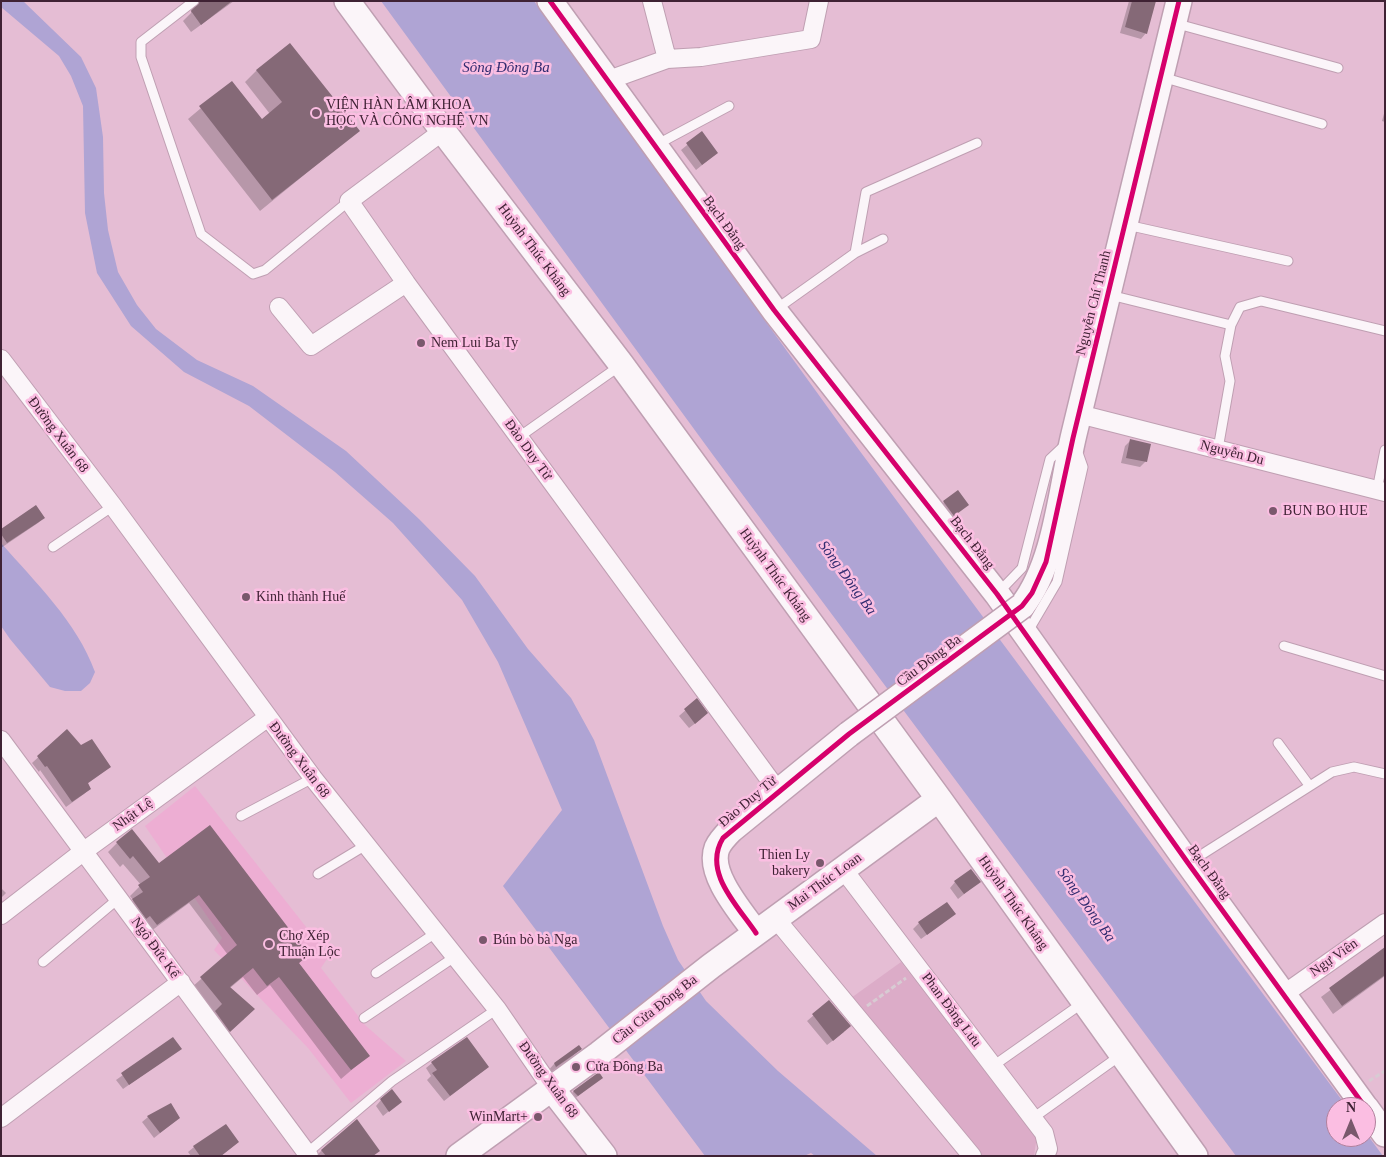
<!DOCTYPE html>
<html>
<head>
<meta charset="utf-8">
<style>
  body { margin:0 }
  #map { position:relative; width:1386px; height:1157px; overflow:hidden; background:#e5bdd4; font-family:Georgia,serif }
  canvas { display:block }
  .frame { position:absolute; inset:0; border:2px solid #3f2234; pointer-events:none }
  .north { position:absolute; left:1326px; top:1097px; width:50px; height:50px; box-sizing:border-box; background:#fbbee2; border:1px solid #b0809c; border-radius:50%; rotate:0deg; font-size:14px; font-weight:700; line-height:20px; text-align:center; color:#3f2234 }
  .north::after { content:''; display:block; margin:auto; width:18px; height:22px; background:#79586c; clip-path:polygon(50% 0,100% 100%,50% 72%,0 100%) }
</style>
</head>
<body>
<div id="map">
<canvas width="1386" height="1157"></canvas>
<div class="frame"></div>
<div class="north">N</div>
</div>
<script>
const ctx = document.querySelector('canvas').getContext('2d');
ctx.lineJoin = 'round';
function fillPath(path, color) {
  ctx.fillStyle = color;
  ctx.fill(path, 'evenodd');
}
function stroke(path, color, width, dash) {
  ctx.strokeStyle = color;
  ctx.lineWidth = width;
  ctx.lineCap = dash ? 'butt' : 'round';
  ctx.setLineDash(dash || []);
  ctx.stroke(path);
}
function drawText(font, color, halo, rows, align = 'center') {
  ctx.font = font + ' Georgia,serif';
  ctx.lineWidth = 5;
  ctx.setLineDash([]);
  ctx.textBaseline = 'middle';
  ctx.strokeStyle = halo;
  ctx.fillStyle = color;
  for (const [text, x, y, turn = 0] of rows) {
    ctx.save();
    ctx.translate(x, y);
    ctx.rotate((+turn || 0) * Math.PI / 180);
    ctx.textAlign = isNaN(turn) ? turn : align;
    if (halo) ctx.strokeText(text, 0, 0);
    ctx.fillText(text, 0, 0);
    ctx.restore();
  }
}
const built = new Path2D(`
  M195,786L329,956L321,968L365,1025L406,1061L351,1103L308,1048L214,950L222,938L145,826Z`);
const green = new Path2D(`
  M901,962L1037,1136L1034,1156H983L851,998Z`);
const water = new Path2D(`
  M1,1H23L81,57L96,88L103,137L104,193L108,230L118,272L137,305L156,329L197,360L253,386L346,451L419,519L475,576L528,649L571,698L594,740L663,926L678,960L706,1001L778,1071L877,1156H815L811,1153L804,1156H705L503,886L562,810L498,662L462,600L393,523L335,472L249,406L184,372L131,326L97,273L85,213L83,106L71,76L59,56L1,7Z
  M381,1H534L839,423L1347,1107H1336V1137H1366V1133L1383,1156H1236L713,455Z
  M1,543C35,582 77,622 95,672L90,683L81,691H65L50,687L10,639L1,626Z`);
const shadow = new Path2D(`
  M186,1H234L191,32L183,21L191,13V6L183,3Z
  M1129,1H1151L1146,33L1141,39L1120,33Z
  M257,70L358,131L260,211L188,119L232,82L262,121L270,114L245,82Z
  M1385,110V122L1382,121Z
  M702,133L717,153L696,170L681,150Z
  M1131,440L1146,461L1140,467L1121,463L1125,446Z
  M944,502L967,505L948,521L938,508Z
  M43,518L38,523L1,548V530Z
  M697,700L701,719L689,728L679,716Z
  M67,731L80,746L110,767L87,784L90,788L84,794L66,807L40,770L39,772L32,763Z
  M117,843L159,865L307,955L298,964L368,1056L341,1079L270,985L257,995L243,977L230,988L244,1019L220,1040L191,988L228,955L189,903L147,934L124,910L133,900L130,896L141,885L123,864L120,867L108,852Z
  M955,882H979L958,899L950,888Z
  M1,888L6,893L1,898Z
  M948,919L921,939L913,929L919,923Z
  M1385,949V976L1333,1014L1321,997Z
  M829,1002L844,1032L827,1045L807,1021Z
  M173,1039L180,1049L123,1089L116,1080Z
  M578,1047L580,1049L571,1058L547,1075L546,1073L554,1064Z
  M432,1063L488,1067L444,1101L427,1080L431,1076L426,1068Z
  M601,1078L568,1104L565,1100L574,1091Z
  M381,1100L400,1102L383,1116L376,1106Z
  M148,1117L179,1118L154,1138L142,1122Z
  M238,1142L221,1156H191L188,1152L194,1147Z
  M322,1150L373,1156H316Z`);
const building = new Path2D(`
  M200,1H232L201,25L191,11Z
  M1132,1H1156L1147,34L1125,27Z
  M290,43L360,131L272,200L199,106L232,81L262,119L282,102L256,70Z
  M702,131L718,153L702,165L686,143Z
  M1130,439L1151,444L1147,462L1126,458Z
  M958,490L969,505L954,516L943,501Z
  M36,505L45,518L7,543L1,534V529Z
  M697,698L708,713L695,724L684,709Z
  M67,729L81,745L92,739L111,767L88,783L91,789L72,802L47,766L45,767L37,756Z
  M210,825L309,955L299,963L370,1056L351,1070L279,977L267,986L253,968L230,987L255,1009L230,1032L215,1011L222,1004L200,977L237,945L199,895L157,925L150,916L146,919L132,899L143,892L138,885L150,877L133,856L130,859L116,842L132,829L159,863Z
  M971,869L981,882L964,894L954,881Z
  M947,902L956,914L927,935L918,922Z
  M1385,947V975L1342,1006L1329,988Z
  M829,1000L851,1026L833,1041L812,1014Z
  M173,1037L182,1049L129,1085L121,1073Z
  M467,1037L489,1067L450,1096L432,1073L437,1070L431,1062Z
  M579,1045L582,1049L556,1067L554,1063Z
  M599,1072L603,1078L578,1096L573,1091Z
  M392,1089L402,1102L389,1112L380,1099Z
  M171,1103L180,1118L160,1133L147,1116Z
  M357,1119L380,1151L373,1156H326L321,1150Z
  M226,1124L239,1142L221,1156H200L193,1146Z`);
const path = new Path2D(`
  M867,1006L906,978
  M1369,1081L1385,1071`);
const lane = new Path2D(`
  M194,1L141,42V57L201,234L253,274L265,270L349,201
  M1174,23L1338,68
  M1162,77L1322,124
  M656,145L729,106
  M1127,225L1288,261
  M855,253L866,192L977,143
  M1110,295L1231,325
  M775,310L855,253L883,239
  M519,437L621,365
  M1218,449L1230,381L1225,356L1231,325L1240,307L1261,301L1385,331
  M1377,490L1385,450
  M53,547L113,506
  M998,593L1022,568L1050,459L1066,444
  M1027,633L1057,582L1083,467L1077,450
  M1284,646L1385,676
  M1278,743L1309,785
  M241,816L313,778
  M1190,862L1332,772L1354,767L1385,774
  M318,874L366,845
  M43,962L119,898
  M376,973L437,932
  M364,1018L456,956
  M993,1066L1084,1002
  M1033,1118L1121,1055
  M307,1153L392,1081L497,1009`);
const street = new Path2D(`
  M652,1L667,59
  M606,81L667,59L701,57L811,39L819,1
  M443,131L349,201L406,283L778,791
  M279,307L311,346L406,283
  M1,359L113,506L313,778L497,1009L552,1089
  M1079,414L1385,492
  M1,740L309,1156
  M843,869L1044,1133L1048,1149L1045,1156
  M1,915L84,851L267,718
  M776,919L972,1156
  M1284,994L1385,923
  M1,1118L181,982`);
const secondary = new Path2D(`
  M347,1L443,131L621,364L939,799L1195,1156
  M550,1L774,310L997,594L1188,863L1365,1107
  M1022,606C1056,563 1061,488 1074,434C1109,290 1143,146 1179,1
  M756,933C742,913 707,874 717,848C720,841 726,835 731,830L849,734
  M552,1089L604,1156
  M1366,1108L1385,1134
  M459,1156L599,1054L711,966L939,799`);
const secondaryBridge = new Path2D(`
  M849,734L1022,606`);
const cycleway = new Path2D(`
  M550,1L774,310L997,594L1188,863L1365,1107
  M756,933C738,906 702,872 723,838L849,734L1022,606L1032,593L1046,562L1073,438L1179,1`);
const markers = [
  [316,113,5,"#79586c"],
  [421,343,5,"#79586c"],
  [1273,511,5,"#79586c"],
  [246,597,5,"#79586c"],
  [820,863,5,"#79586c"],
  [483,940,5,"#79586c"],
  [269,944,5,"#79586c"],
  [576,1067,5,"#79586c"],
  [538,1117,5,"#79586c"]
];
const poiNames = [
  ["VIỆN HÀN LÂM KHOA",326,105],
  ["HỌC VÀ CÔNG NGHỆ VN",326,121],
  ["Nem Lui Ba Ty",431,343],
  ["BUN BO HUE",1283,511],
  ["Kinh thành Huế",256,597],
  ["Thien Ly",810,855,"right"],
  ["bakery",810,871,"right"],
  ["Chợ Xép",279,936],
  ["Thuận Lộc",279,952],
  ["Bún bò bà Nga",493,940],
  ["Cửa Đông Ba",586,1067],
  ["WinMart+",528,1117,"right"]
];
const streetNames = [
  ["Bạch Đằng",724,223,54],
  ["Huỳnh Thúc Kháng",534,250,53],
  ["Nguyễn Chí Thanh",1094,303,-76],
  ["Đường Xuân 68",58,435,53],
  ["Đào Duy Từ",528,450,54],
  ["Nguyễn Du",1232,453,14],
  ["Bạch Đằng",972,543,52],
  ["Huỳnh Thúc Kháng",775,575,54],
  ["Cầu Đông Ba",929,661,-37],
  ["Đường Xuân 68",299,760,53],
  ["Đào Duy Từ",748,802,-40],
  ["Nhật Lệ",133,815,-36],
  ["Bạch Đằng",1209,872,54],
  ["Mai Thúc Loan",825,882,-36],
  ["Huỳnh Thúc Kháng",1013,903,55],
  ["Ngô Đức Kế",155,948,54],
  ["Ngự Viên",1334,958,-35],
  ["Cầu Cửa Đông Ba",655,1010,-38],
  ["Phan Đăng Lưu",951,1010,53],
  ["Đường Xuân 68",548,1080,54]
];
const waterNames = [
  ["Sông Đông Ba",506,68],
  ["Sông Đông Ba",847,578,54],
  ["Sông Đông Ba",1086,905,54]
];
fillPath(built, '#edaed3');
fillPath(green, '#dcacc8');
fillPath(water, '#afa4d4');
fillPath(shadow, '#0003');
fillPath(building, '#856977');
stroke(lane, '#bf9fb2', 11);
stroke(street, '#bf9fb2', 20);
stroke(secondary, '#bf9fb2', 28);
stroke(path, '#d8cbd3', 3, [5, 2.5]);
stroke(lane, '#fbf5f9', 9);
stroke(street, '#fbf5f9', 18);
stroke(secondary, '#fbf5f9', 25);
stroke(secondaryBridge, '#bf9fb2', 28, []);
stroke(secondaryBridge, '#fbf5f9', 25);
stroke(cycleway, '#d6006c', 5);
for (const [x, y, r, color] of markers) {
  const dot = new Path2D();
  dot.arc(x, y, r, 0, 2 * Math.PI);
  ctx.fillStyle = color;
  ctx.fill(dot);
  stroke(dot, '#fbbee2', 2);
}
drawText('14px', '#3f2234', '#fbbee2', poiNames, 'left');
drawText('14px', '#3f2234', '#fbbee2', streetNames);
drawText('italic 15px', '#322c70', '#fbbee2', waterNames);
</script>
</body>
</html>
